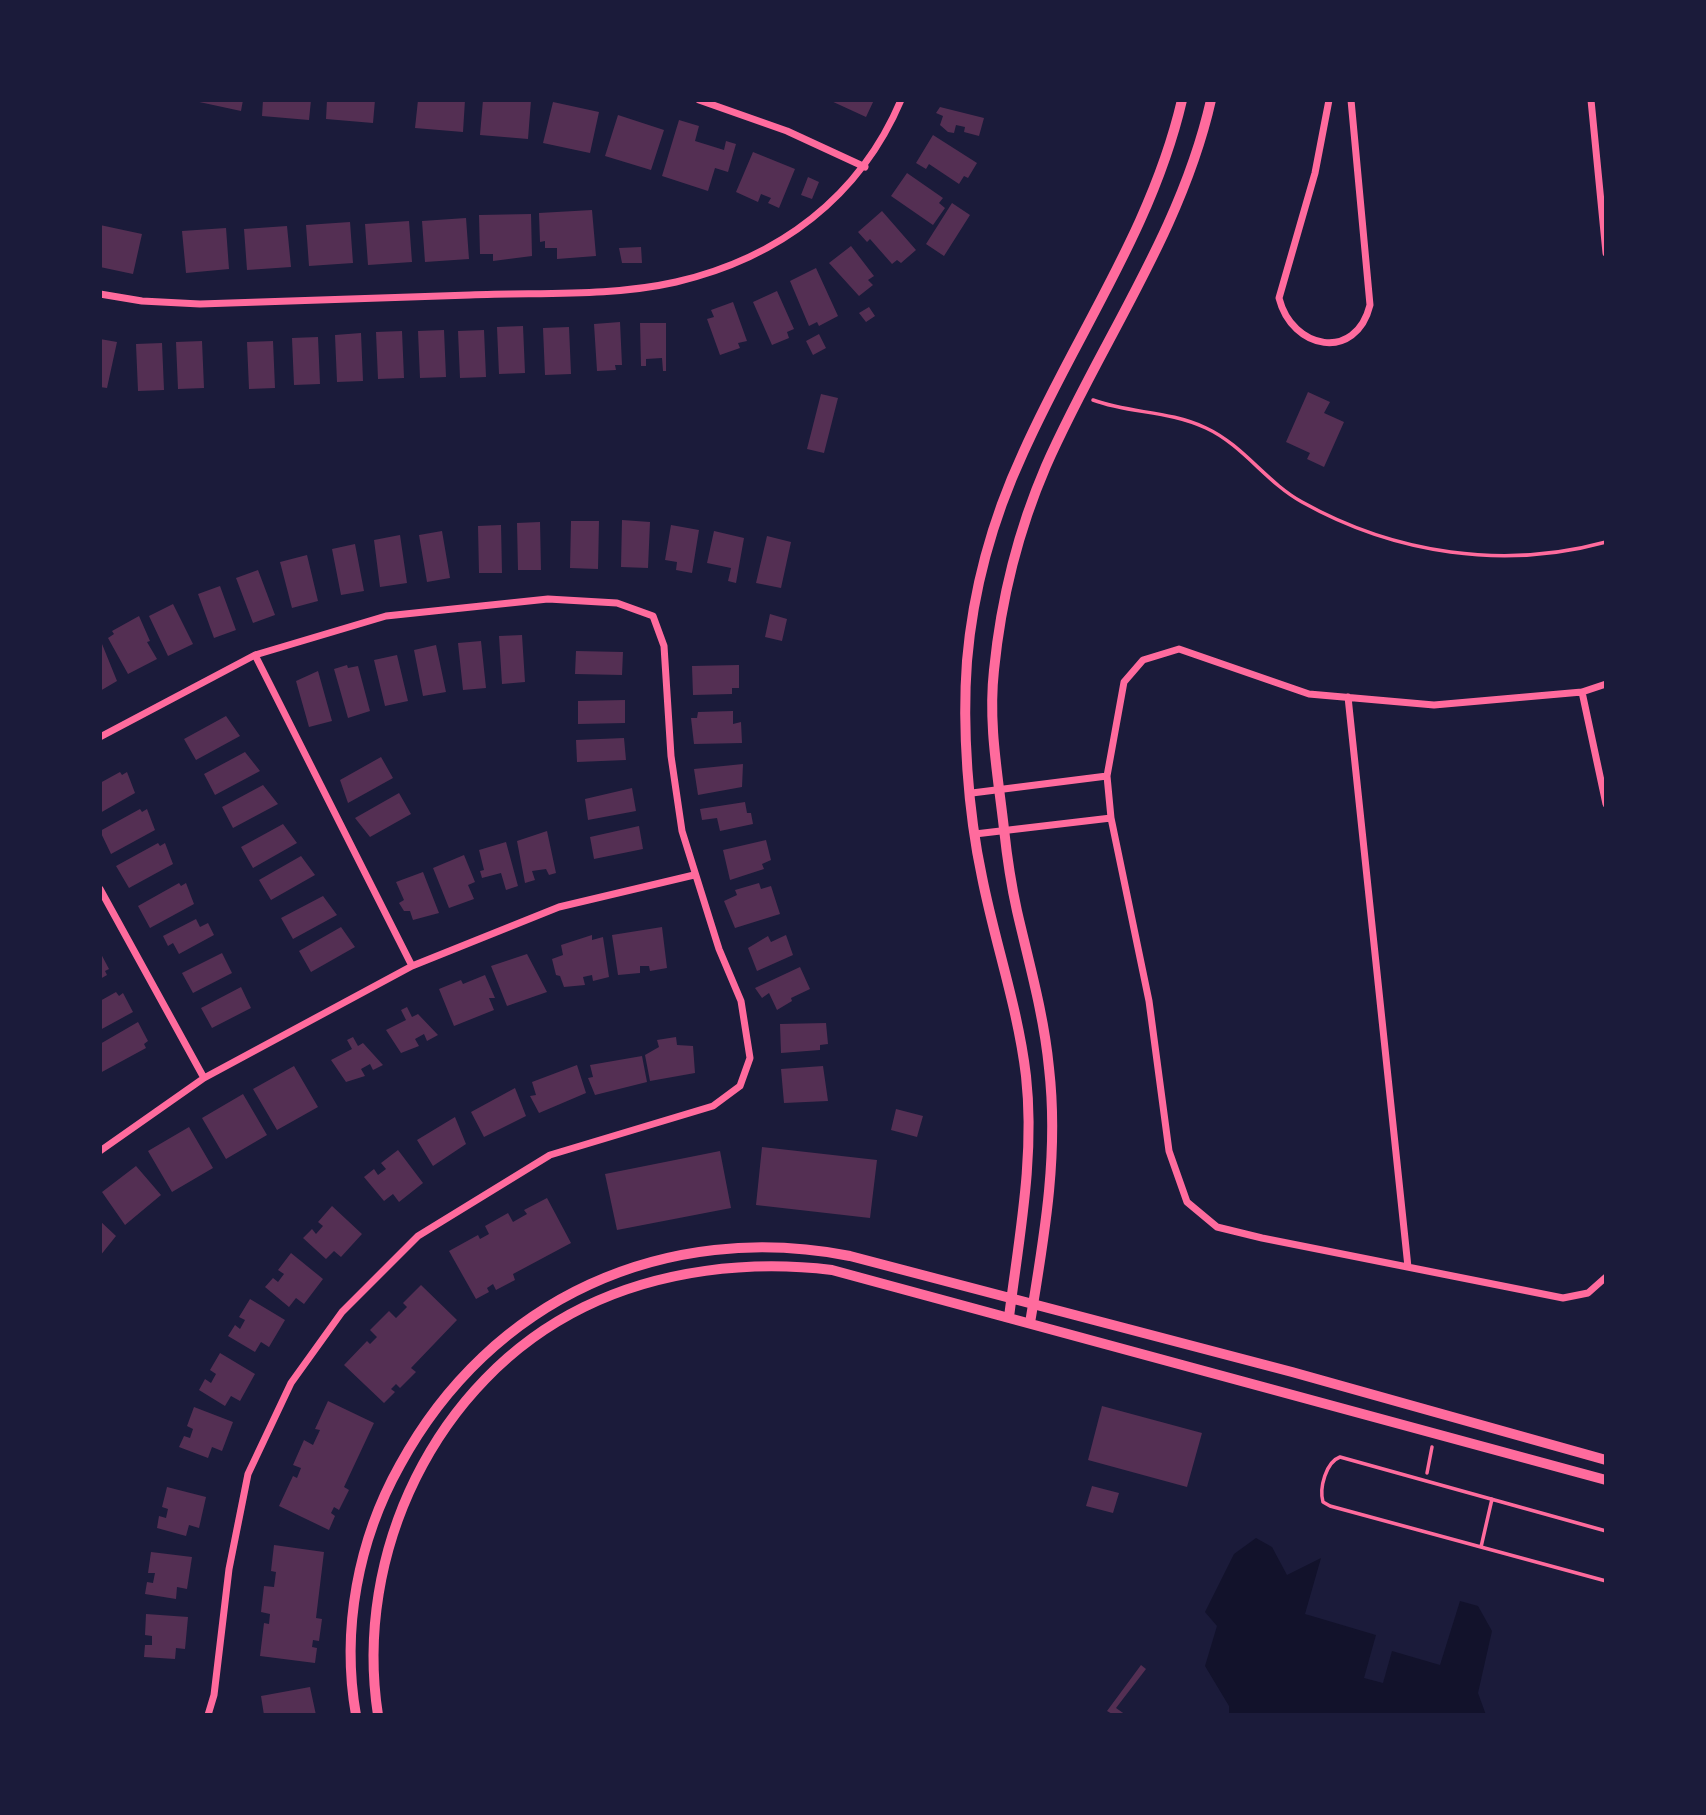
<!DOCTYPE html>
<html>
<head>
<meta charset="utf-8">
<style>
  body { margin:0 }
  #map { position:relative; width:1706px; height:1815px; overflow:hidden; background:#1b1b3a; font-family:"Fira Sans",sans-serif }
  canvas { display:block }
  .frame { position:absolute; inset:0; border:102px solid #1b1b3a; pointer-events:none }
</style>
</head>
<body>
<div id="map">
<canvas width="1706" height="1815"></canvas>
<div class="frame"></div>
</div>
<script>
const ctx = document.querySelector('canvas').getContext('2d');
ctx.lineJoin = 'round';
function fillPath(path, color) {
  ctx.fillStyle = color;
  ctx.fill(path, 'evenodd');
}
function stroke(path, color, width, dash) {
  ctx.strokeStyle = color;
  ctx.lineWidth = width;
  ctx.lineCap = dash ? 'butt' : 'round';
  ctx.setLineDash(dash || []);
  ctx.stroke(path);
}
const water = new Path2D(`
  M1256,1538L1272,1547L1287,1575L1321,1558L1305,1614L1376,1635L1364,1678L1383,1683L1392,1651L1440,1665L1460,1601L1478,1606L1492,1631L1478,1693L1486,1715H1229V1706L1205,1666L1217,1626L1205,1612L1234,1554Z`);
const building = new Path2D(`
  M190,100H243L241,111Z
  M263,100H311L309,120L262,116Z
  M327,100H375L373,123L326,119Z
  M418,100H465L463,132L415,128Z
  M483,100H531L528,139L480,135Z
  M829,100H874L866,117Z
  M553,102L599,112L590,153L543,143Z
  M940,107L984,118L979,136L964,132L965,127L956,125L954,133L948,132L940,125L943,116L936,113Z
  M618,115L664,130L651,170L605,156Z
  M679,120L699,126L695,141L724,150L726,141L736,144L728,172L715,168L708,191L662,176Z
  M933,135L977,163L968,178L964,176L959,184L929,164L926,169L916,163Z
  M753,152L795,169L779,208L768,203L771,198L761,194L758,202L736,192Z
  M907,173L943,198L939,203L945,208L933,225L891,196Z
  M808,177L819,182L812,199L801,195Z
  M952,203L970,215L944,256L926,244Z
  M592,210L596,256L557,259V248H545V241L540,242L539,213Z
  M882,211L916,250L901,263L897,260L892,264L870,239L867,242L858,232Z
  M531,214L532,256L493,261V254H480L479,215Z
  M466,218L469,259L425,262L422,221Z
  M409,221L412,262L368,265L365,224Z
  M350,222L353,263L309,266L306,225Z
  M100,225L142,234L133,274L100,267Z
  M287,226L291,267L247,270L244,229Z
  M226,228L229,269L186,273L182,231Z
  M851,246L874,276L868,280L873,285L859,296L829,263Z
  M641,247L642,263H622L619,248Z
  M816,268L838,316L819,326L817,322L809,326L790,281Z
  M777,291L794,329L787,332L789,338L772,345L753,302Z
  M733,302L747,341L738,343L740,348L720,355L707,319L714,317L711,310Z
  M869,307L875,316L866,322L859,313Z
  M620,322L622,365H615L616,370L597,371L594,324Z
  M640,323H666V371H663L662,358L646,359V366H641Z
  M523,326L525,373L499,374L497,327Z
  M569,327L571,374L545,375L543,328Z
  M444,330L446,377L420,378L418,331Z
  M484,330L486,377L460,378L458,331Z
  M402,331L404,378L378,379L376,332Z
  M361,333L363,381L337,382L335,335Z
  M819,334L826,348L813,355L806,341Z
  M318,337L320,384L294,385L292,338Z
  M100,339L117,342L107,388L100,387Z
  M202,341L204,388L178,389L176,342Z
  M273,341L275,388L249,389L247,342Z
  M162,343L164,390L138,391L136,344Z
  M1308,392L1330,402L1324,413L1344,422L1324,467L1307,459L1310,453L1286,442Z
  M821,394L838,398L824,453L807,449Z
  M622,520L650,522L648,568L621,567Z
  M571,521H599L598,569L570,568Z
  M540,522L541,570H518L517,523Z
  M501,525L502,573H479L478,526Z
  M671,525L699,530L692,573L676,570L677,562L665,560Z
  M442,531L450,578L427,582L419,535Z
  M714,531L744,538L736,583L728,581L731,568L707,563Z
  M400,535L407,583L380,587L374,540Z
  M767,536L791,542L781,588L756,583Z
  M355,544L364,591L341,595L332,549Z
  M307,555L318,601L292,608L280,562Z
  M258,570L275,615L253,623L236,578Z
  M220,586L236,630L214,638L198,594Z
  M173,604L193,644L168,656L149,616Z
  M770,614L787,619L782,641L765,637Z
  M139,616L150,641L147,642L157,659L128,674L108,638L114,634L112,631Z
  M522,635L525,682L502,684L499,636Z
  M100,639L117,681L100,691Z
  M481,641L486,688L463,690L458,643Z
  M436,645L446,692L423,696L414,650Z
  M576,651L623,652L622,675L575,674Z
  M397,655L408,701L385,706L374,660Z
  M347,665L348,668L358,666L370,711L348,718L334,669Z
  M739,665V688H732V694L693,695L692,666Z
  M318,671L332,721L309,727L296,681Z
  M625,700V723L578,724V701Z
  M733,711V724L741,722L742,743L694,744L691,718H697L698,712Z
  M226,716L240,736L196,760L184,739Z
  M624,738L626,760L577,762L576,740Z
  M245,752L260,771L215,795L204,774Z
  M381,757L393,778L348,803L340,780Z
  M743,764L742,787L698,795L694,769Z
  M120,772L122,775L127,772L135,793L100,813V783Z
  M263,785L278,804L233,828L222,807Z
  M632,788L636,811L588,820L585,799Z
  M399,793L411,814L370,837L355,818Z
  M745,802L747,813H751L753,824L720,831L717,818L702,820L700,809Z
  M140,809L142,812L147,809L155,830L111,854L100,831Z
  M283,824L297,843L253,868L241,847Z
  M639,826L643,849L594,859L590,837Z
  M547,831L556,873L549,875L546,869L532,871L535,880L525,883L517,841Z
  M766,840L771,860L762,864L764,869L730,880L723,850Z
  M506,842L518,886L506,890L501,873L482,878L480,871L484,870L479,850Z
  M158,843L160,846L165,843L173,864L129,888L116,866Z
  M464,855L475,882L468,885L474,899L449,908L433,868Z
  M301,856L315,875L271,900L259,880Z
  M423,872L439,913L413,920L410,911H404L399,903L404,900L396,882Z
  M179,883L181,886L186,883L194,904L150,928L138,906Z
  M759,883L761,889L771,886L780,914L735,928L724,901L737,895L735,890Z
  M323,896L337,915L293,939L281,918Z
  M196,919L200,927L208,923L214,935L179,954L173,943L168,946L163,936Z
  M341,927L355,947L311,972L299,951Z
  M662,927L667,968L650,971L649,966H640V973L618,975L612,935Z
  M592,935V940L603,937L609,977L593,981L592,975L583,977L585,985L564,987L560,976L556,975L552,959L563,955L561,945Z
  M786,935L793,955L757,971L748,948L768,936L771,942Z
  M100,952L109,969L105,971L107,975L100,979Z
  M222,953L232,973L193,993L182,973Z
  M527,954L547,992L507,1006L491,966Z
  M800,967L810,989L791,998L792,1001L777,1010L769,993L762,998L755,988Z
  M485,975L495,998H489L494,1010L454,1026L439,989L461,980L463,984Z
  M241,987L251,1008L212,1028L201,1008Z
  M116,992L119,996L123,993L133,1012L100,1030V1001Z
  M407,1007L412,1017L418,1014L438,1035L427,1041L424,1034L415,1039L419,1046L401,1053L386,1030L406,1020L401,1010Z
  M138,1022L148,1041L144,1044L146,1048L100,1073V1044Z
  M826,1023L828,1044L820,1045V1050L781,1053L780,1024Z
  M353,1037L358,1046L363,1043L383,1065L373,1070L370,1064L361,1069L365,1076L346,1082L331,1060L352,1049L347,1040Z
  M676,1037L677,1045L693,1046L695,1073L650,1081L645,1055L659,1047L657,1040Z
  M642,1056L647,1082L595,1095L588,1078L593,1077L590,1065Z
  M577,1065L586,1093L539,1113L530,1096L536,1095L532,1082Z
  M294,1066L318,1107L277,1130L253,1089Z
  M823,1066L828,1101L784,1103L781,1069Z
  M515,1088L526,1116L484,1137L471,1112Z
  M243,1094L267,1135L226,1159L202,1118Z
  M896,1109L923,1116L917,1137L891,1130Z
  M455,1117L466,1144L433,1166L417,1140Z
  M189,1127L213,1168L172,1192L148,1151Z
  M762,1147L877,1160L870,1218L756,1205Z
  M398,1150L423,1183L399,1202L393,1194L384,1201L364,1177L374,1169L378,1175L386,1169L381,1163Z
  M720,1151L731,1208L617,1230L605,1174Z
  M136,1166L161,1195L125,1225L102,1192Z
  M547,1198L571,1243L513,1274L515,1280L496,1290L493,1284L487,1288L489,1292L476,1299L449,1251L478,1235L480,1239L489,1234L485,1226L508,1213L513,1222L527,1214L524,1210Z
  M332,1206L362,1234L341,1257L334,1251L326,1259L303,1238L312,1229L316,1234L323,1226L318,1222Z
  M100,1221L116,1236L100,1256Z
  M291,1253L323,1279L304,1304L296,1298L289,1307L265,1287L273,1278L278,1282L284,1274L278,1270Z
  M421,1285L457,1320L411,1368L416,1372L400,1388L396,1384L391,1389L395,1392L384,1403L344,1365L367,1341L370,1344L377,1337L370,1330L389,1311L396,1318L407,1307L403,1303Z
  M250,1299L285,1320L269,1347L261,1342L255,1352L228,1336L235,1325L240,1329L245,1320L239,1317Z
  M220,1353L255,1374L240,1401L231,1396L225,1406L199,1390L205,1379L211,1383L216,1374L210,1370Z
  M328,1401L374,1423L344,1487L349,1490L339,1510L334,1507L331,1513L335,1516L329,1530L279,1506L293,1476L297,1478L301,1468L293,1465L304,1440L313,1445L320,1430L315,1429Z
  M1102,1406L1202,1433L1187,1487L1088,1460Z
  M194,1407L233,1422L222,1451L212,1447L208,1458L179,1447L184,1436L190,1438L193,1429L187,1426Z
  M1092,1486L1119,1493L1113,1513L1086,1506Z
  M167,1487L206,1497L199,1528L189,1525L186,1536L157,1528L159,1516L166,1518L168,1509L162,1507Z
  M274,1545L324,1552L316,1618L322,1619L319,1641L313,1640L312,1647L317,1648L315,1663L260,1656L264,1623L269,1624L270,1614L261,1612L264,1586L274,1587L276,1572L271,1571Z
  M151,1552L192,1557L187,1589L177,1587L176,1599L145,1594L147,1582L153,1583L155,1573H148Z
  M146,1614L188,1617L185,1649L176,1648L175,1659L144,1657L145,1645H152V1636L145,1635Z
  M1141,1665L1146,1669L1116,1708L1126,1715H1114L1107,1711Z
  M310,1687L316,1715H264L261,1696Z`);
const path = new Path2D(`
  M1093,400C1131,414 1167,410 1206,428C1243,445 1267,483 1302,502C1395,554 1504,570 1606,542
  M1427,1473L1432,1447`);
const service = new Path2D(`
  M1606,1531L1340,1457C1326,1462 1319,1488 1323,1502L1330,1506L1606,1581
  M1481,1547L1492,1499`);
const minor = new Path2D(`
  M699,100L787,131L865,167
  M1329,100L1315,173L1279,298C1292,350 1356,362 1370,305L1351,100
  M1591,100L1606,253
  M100,294L142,301L200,304C290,301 380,298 470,295C537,292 610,297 676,282C779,258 860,197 901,100
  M255,655L412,966
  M1606,684L1582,692L1434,705L1309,694L1179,649L1143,660L1124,682L1107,776L1111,818L1149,1001L1169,1151L1187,1202L1217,1227L1262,1238L1563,1298L1588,1293L1606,1277
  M1582,692L1606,804
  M1348,697L1408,1267
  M100,737L255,655L386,616L548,599L617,603L653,616L664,646L671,756L682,831L719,949L741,1001L750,1058L740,1086L713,1106L550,1155L418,1236L342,1312L291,1383L248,1474L229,1569L214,1695L208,1715
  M972,793L1107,776
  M975,834L1111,818
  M100,889L204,1078
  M100,1151L204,1078L412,966L559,907L694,875`);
const tertiary = new Path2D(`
  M1009,1317C1019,1237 1035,1157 1026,1076C1018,1008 995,943 982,877C968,812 962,727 967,661C973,590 993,518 1023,453C1076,334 1152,229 1182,100
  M1030,1323C1044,1238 1059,1155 1049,1068C1044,1015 1029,963 1017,911C1011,884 1007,857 1004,829C998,775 988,725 994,670C1001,600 1018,531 1046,466C1100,343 1181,233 1211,100
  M356,1715C341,1630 358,1540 400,1465C491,1298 665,1220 850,1256L1292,1372L1606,1460
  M378,1715C353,1554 435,1380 584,1307C660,1270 749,1260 832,1270L1606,1480`);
fillPath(water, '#12122b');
fillPath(building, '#542f53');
stroke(path, '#ff6b9d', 3.5);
stroke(service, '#ff6b9d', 3.5);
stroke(minor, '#ff6b9d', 7);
stroke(tertiary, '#ff6b9d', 10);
</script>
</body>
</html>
